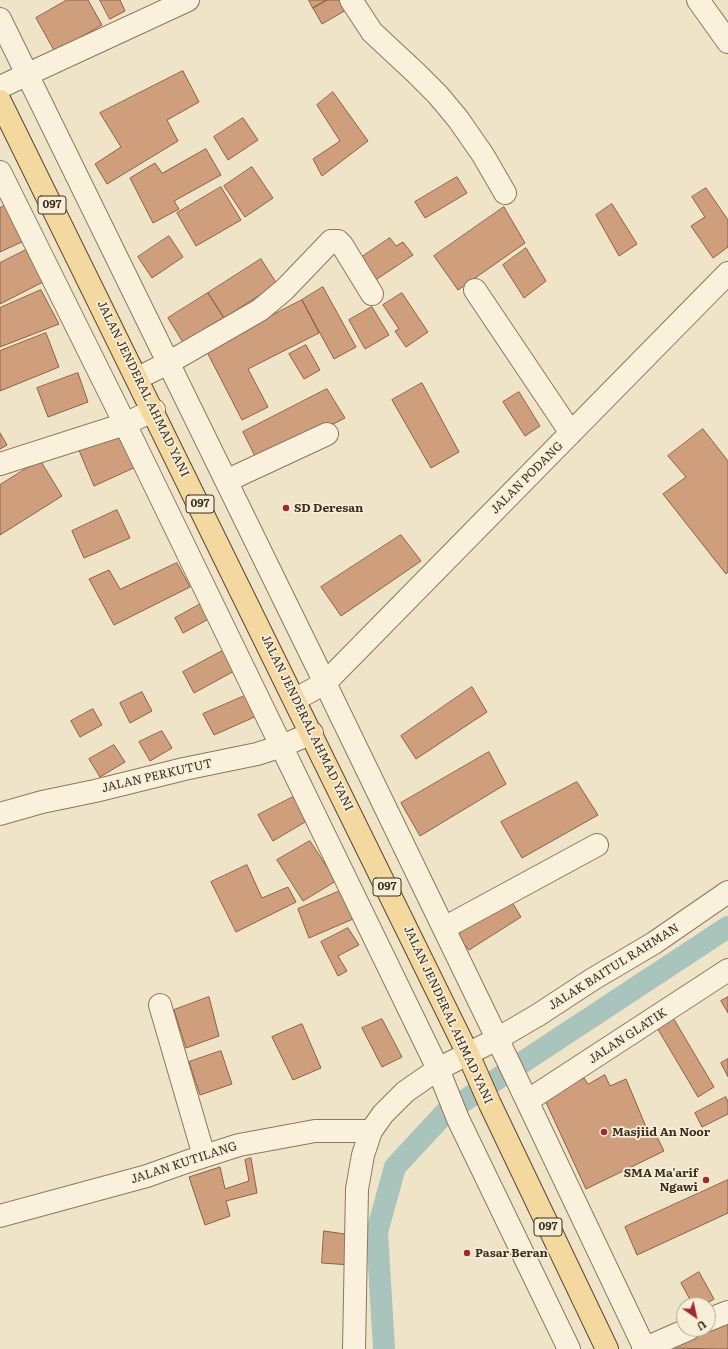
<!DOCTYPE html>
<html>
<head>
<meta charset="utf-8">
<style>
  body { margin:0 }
  #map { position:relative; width:728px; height:1349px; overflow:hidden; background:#f0e4c8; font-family:Literata,serif }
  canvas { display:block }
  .north { position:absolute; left:676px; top:1297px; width:40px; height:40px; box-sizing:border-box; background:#f7eed8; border:1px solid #ada18e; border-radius:50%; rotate:146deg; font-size:11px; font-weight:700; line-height:16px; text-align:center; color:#3d2e20 }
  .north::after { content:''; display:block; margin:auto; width:14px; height:18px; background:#9e2a2b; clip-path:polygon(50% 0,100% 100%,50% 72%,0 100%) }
</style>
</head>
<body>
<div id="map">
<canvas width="728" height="1349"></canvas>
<div class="north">U</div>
</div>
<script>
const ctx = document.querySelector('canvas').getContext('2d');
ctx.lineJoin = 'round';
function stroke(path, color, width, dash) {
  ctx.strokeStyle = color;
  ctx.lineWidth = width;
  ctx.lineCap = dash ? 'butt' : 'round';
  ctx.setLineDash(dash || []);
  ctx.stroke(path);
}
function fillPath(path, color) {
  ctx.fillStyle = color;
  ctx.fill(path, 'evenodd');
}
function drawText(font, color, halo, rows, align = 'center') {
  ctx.font = font + ' Literata,serif';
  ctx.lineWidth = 3.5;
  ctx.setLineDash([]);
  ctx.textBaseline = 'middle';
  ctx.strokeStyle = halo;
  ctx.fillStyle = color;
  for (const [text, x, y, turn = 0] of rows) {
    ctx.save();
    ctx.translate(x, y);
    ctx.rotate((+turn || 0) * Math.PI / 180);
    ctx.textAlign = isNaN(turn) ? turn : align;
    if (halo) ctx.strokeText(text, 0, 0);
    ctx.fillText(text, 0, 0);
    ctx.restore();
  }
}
const canal = new Path2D(`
  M384,1349L377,1232L395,1167L444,1114L728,927`);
const building = new Path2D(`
  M67,0H88L102,25L55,52L36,18Z
  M100,0H120L125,11L110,19Z
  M309,0H327L313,8Z
  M327,0H340L346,10L322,24L313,8Z
  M183,71L199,102L167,120L178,141L107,184L95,164L121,147L100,113Z
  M333,92L368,141L322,176L313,159L340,141L317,105Z
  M243,118L258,140L228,160L214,137Z
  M206,149L221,175L174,201L179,209L153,223L130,178L155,163L162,173Z
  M252,167L273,198L245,217L224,186Z
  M457,177L467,193L425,218L415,202Z
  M221,187L241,220L196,246L177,213Z
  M706,188L728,220V247L713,258L691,226L705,217L692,197Z
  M8,204L26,240L0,252V208Z
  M612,204L637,244L619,256L596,215Z
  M504,207L525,243L458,290L434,256Z
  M169,236L183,257L152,278L138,257Z
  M390,238L396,246L403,242L413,255L374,281L359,259Z
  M526,248L546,281L524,298L503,265Z
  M26,250L43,282L0,304V263Z
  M261,259L277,284L224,318L208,293Z
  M323,287L356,347L334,359L302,300Z
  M41,290L59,324L0,347V308Z
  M208,293L224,318L184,344L168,318Z
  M402,293L428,332L406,347L395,331L399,329L383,305Z
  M302,300L319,333L248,369L268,407L242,420L206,350Z
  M372,307L389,335L365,349L349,320Z
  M46,333L59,367L0,391V351Z
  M306,345L320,370L304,379L289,354Z
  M78,373L88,402L48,417L37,388Z
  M422,383L459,452L431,468L392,400Z
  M327,389L345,418L258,462L243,432Z
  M519,392L540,426L525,436L503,402Z
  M703,429L728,461V572L726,574L663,494L686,477L668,456Z
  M124,430L138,466L94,486L78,448Z
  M0,433L7,445L0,449Z
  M40,460L62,496L0,535V485Z
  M117,510L130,538L84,558L72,531Z
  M401,535L421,561L341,616L321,587Z
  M177,563L190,587L114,625L89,579L109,570L120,589Z
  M208,600L216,615L183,633L175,618Z
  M226,649L236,670L194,693L183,672Z
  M472,687L487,712L416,759L401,736Z
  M142,692L152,711L130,723L120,703Z
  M249,694L259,715L214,735L203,714Z
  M93,709L102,725L80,737L71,721Z
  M162,731L172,748L150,761L139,742Z
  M114,745L125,762L100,777L89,759Z
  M489,752L506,784L420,836L401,803Z
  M577,782L598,815L522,858L501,822Z
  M297,795L310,819L273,841L258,815Z
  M310,841L336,881L303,901L277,860Z
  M247,865L262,898L288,887L296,902L236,932L211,882Z
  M340,891L353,919L309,938L298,909Z
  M510,899L521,917L469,950L455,933Z
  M348,928L359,945L338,956L347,971L338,976L321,942Z
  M209,997L219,1036L186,1048L174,1010Z
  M728,997V1013L721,1001Z
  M672,1016L714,1087L698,1097L656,1026Z
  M382,1019L402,1057L382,1067L362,1028Z
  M302,1024L321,1068L293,1080L272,1037Z
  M221,1051L232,1084L200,1095L189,1062Z
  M728,1059V1077L721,1063Z
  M605,1075L610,1086L626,1079L649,1134L654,1131L664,1151L586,1189L544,1098L584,1078L588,1084Z
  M726,1097L728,1102V1114L702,1127L695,1113Z
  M251,1158L257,1193L226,1201L230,1216L205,1225L189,1177L220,1167L225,1189L249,1181L245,1160Z
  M728,1180V1213L637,1255L625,1227Z
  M324,1231L352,1235L350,1265L322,1263Z
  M699,1272L714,1299L704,1305H693L681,1283Z
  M728,1318V1349L663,1348L704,1329Z`);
const minor = new Path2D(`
  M351,0L372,32L416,73L438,95L458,119L483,155L505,193
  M698,0L728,42
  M0,19L325,683L508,1061L645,1349
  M0,87L188,0
  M0,172L125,424L438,1069L458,1119L569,1349
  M475,290L571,433
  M138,378L168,363L260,310L284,290L331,241H338L342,245L372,294
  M0,464L125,424L154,410
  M226,481L327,434
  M296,699L325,683L728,273
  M0,814L42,802L95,791L184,769L257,754L282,746L312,733
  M444,928L597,845
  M160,1005L204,1156
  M527,1101L728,970
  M0,1216L147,1176L186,1162L239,1145L315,1131H371
  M708,1320L728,1312
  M354,1349L357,1189L363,1155L371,1131L383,1114L405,1092L438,1069L497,1039L538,1015L593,979L654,943L728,892
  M643,1349L689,1329`);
const major = new Path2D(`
  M0,101C158,418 313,736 468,1054L490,1104L607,1349`);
const markers = [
  [286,508,4,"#9e2a2b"],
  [604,1132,4,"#9e2a2b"],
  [706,1180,4,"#9e2a2b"],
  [467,1253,4,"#9e2a2b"]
];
const shields = [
  [52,205,28],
  [200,504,28],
  [387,887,28],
  [548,1227,28]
];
const shieldNames = [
  ["097",52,205],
  ["097",200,504],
  ["097",387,887],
  ["097",548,1227]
];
const streetNames = [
  ["JALAN JENDERAL AHMAD YANI",143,389,64],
  ["JALAN PODANG",527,478,-45],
  ["JALAN JENDERAL AHMAD YANI",307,723,64],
  ["JALAN PERKUTUT",157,776,-13],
  ["JALAK BAITUL RAHMAN",614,967,-32],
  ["JALAN JENDERAL AHMAD YANI",448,1015,65],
  ["JALAN GLATIK",628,1036,-33],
  ["JALAN KUTILANG",184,1163,-18]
];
const poiNames = [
  ["SD Deresan",294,508],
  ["Masjiid An Noor",612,1132],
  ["SMA Ma'arif",698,1173,"right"],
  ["Ngawi",698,1187,"right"],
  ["Pasar Beran",475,1253]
];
stroke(canal, '#a9c4bc', 22);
fillPath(building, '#cf9f7d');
stroke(building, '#8d5f41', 1);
stroke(minor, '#8d765c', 24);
stroke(major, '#5b4430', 24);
stroke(minor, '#faf1dc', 22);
stroke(major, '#f3d9a0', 22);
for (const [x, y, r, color] of markers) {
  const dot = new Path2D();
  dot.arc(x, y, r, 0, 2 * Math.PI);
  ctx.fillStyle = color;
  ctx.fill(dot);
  stroke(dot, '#f7eed8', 1.5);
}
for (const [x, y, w] of shields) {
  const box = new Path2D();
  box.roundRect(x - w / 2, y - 9, w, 18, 3);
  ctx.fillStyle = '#f7eed8';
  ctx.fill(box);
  stroke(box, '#3d2e20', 1);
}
drawText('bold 11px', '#3d2e20', null, shieldNames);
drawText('12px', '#3d2e20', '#f7eed8', streetNames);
drawText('bold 12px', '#3d2e20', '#f7eed8', poiNames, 'left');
</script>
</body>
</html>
